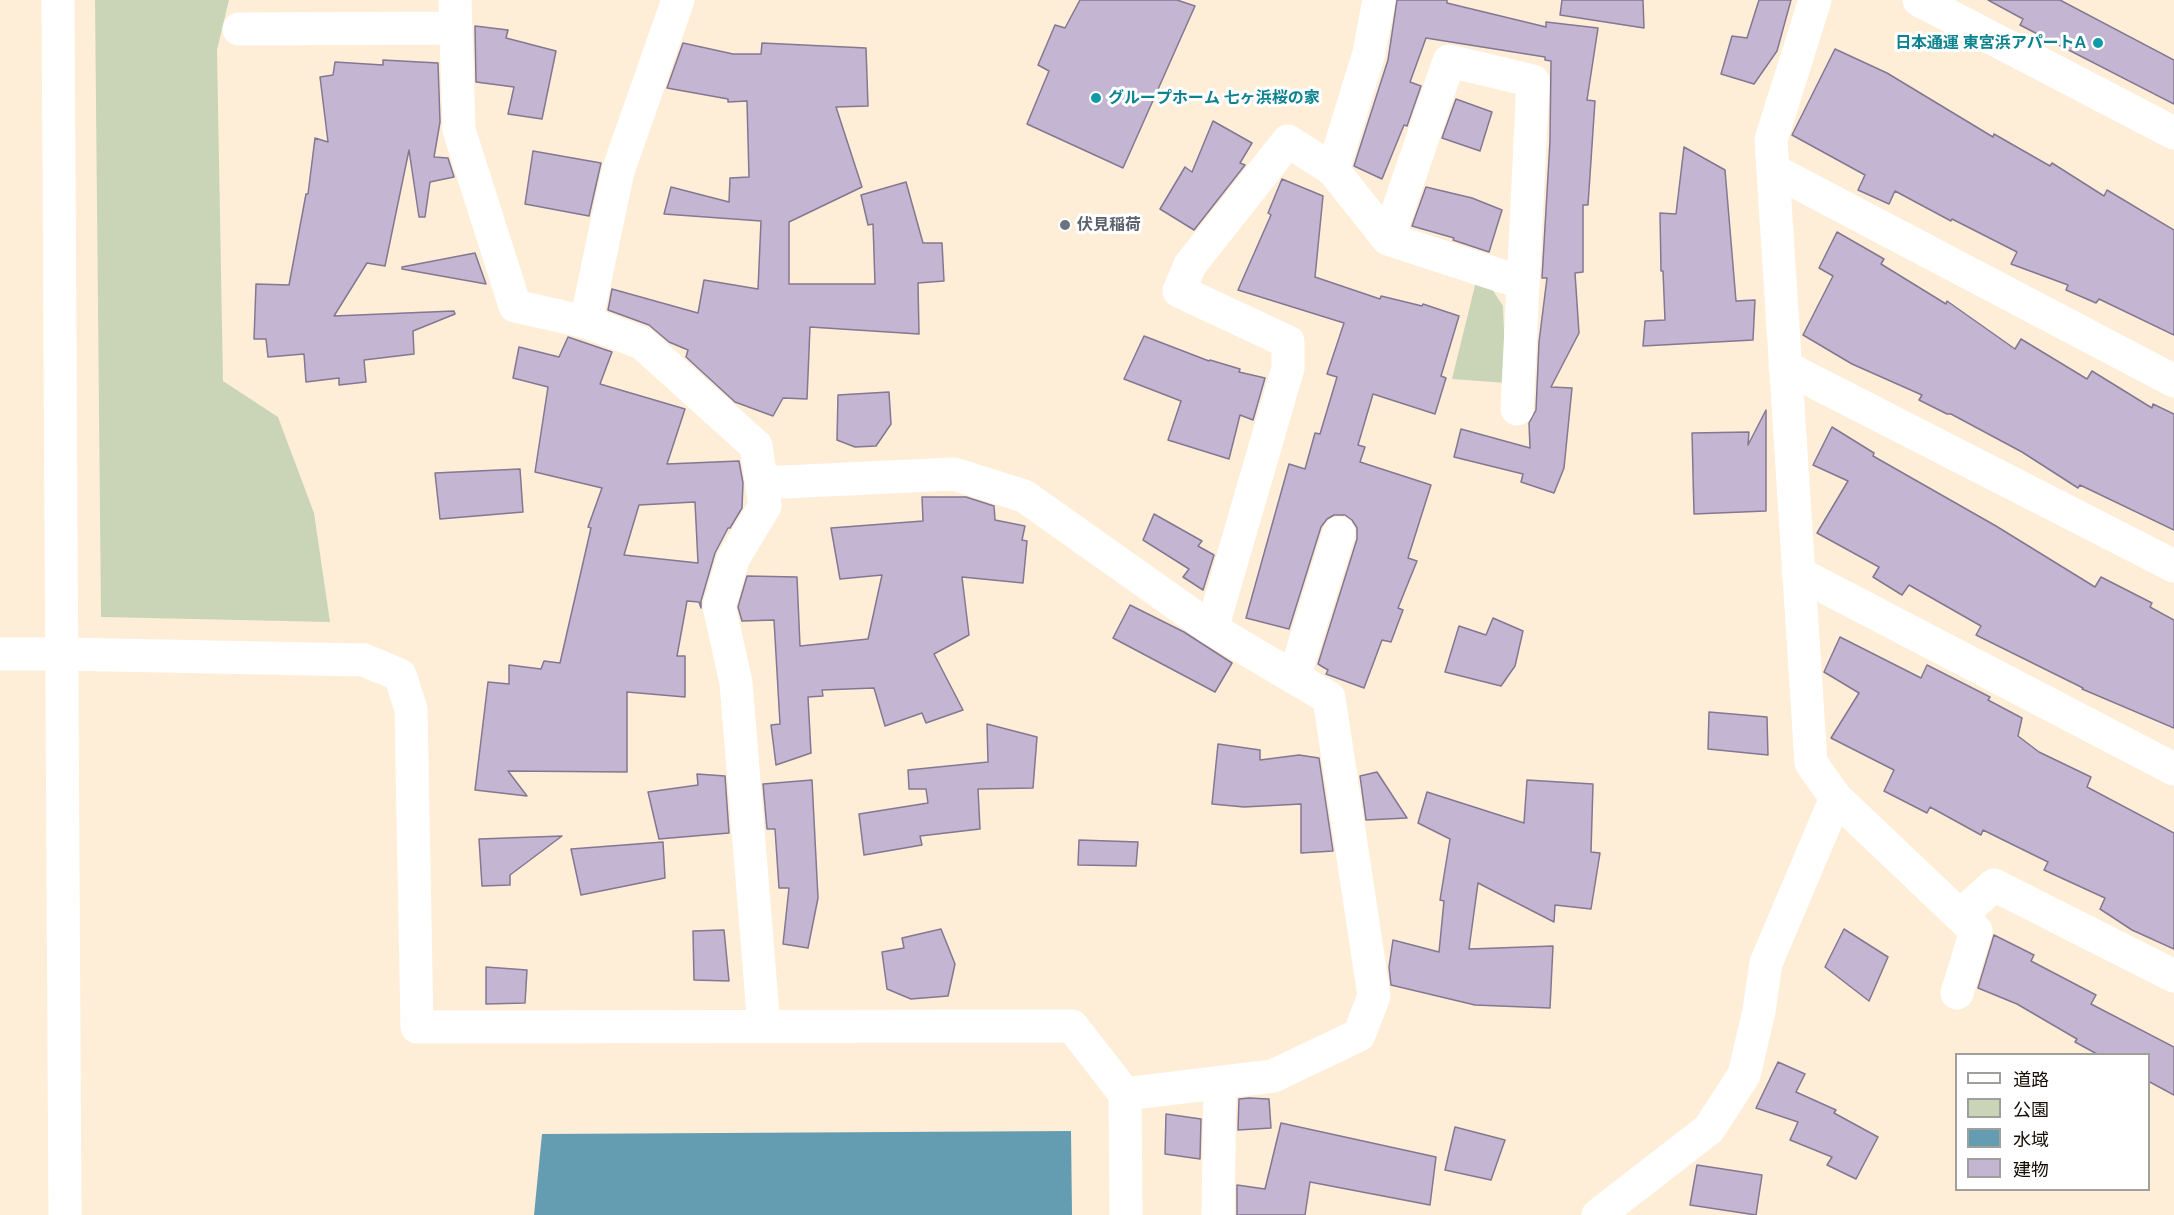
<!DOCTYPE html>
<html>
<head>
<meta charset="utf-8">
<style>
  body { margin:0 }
  #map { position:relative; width:2174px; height:1215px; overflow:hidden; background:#feeed8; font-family:Ubuntu,"Noto Sans JP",sans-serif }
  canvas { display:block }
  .legend { position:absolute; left:1955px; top:1053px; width:195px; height:138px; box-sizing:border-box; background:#fff; border:2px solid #a19f9b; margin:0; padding:8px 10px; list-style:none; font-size:18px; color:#140e05 }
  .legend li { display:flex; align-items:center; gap:12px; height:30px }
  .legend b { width:30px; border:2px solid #a19f9b }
</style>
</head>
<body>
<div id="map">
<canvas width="2174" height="1215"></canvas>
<ul class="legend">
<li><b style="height:8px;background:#fff"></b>道路</li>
<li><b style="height:16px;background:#cad5b8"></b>公園</li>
<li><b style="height:16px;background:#649db1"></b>水域</li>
<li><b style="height:16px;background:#c4b6d2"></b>建物</li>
</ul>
</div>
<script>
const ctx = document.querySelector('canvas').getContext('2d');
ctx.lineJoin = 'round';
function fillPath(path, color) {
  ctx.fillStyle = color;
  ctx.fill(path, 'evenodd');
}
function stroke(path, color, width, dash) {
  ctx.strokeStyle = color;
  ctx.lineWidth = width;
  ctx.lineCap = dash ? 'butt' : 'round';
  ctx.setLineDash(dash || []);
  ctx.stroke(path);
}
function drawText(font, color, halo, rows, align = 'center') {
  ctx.font = font + ' Ubuntu,"Noto Sans JP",sans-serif';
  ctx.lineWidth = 6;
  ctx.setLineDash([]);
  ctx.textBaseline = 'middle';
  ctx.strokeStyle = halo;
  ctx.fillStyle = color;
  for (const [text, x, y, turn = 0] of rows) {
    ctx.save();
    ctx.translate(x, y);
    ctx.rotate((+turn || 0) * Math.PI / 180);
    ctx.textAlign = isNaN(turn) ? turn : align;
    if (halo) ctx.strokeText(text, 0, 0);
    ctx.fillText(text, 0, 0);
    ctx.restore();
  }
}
const green = new Path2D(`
  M95,0H229L217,50L223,381L278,417L314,513L330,622L101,617Z
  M1479,269L1503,306L1506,383L1452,379Z`);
const water = new Path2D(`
  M1071,1131L1072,1215H534L542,1134Z`);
const building = new Path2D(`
  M1080,0H1177L1195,6L1123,168L1027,124L1049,71L1038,65L1055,25L1065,28Z
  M1397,0H1447V3L1546,27V22L1598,28L1587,100L1595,101L1588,205H1583V272L1575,273L1579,333L1551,387L1572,388L1564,468L1554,493L1521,482L1523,474L1454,457L1461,429L1530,448L1529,423L1536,410L1539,342L1547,278H1542L1550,141L1551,61L1545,60V57L1426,38L1410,82L1421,86L1407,126L1404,125L1382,179L1354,166L1388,60Z
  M1562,0H1643L1644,28L1560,15Z
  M1759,0H1791L1777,51L1754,84L1721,74L1732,36L1747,38Z
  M1988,0H2060L2174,60V104L2020,25L2023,19Z
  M475,26L508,30L506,38L556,51L542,119L508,114L514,87L476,82Z
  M683,43L733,54H761L762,43L866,48L868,106L836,107L862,187L789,222V284H875L873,224L868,225L861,195L906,182L923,243H942L944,281L918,283L919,334L810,327L807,399L783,398L773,416L735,402L686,357L688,350L669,342L649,325L608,310L612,289L698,313L704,280L758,289L761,221L664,214L671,187L729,202L730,178L749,177L747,101L728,102V99L667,88Z
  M1835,49L1887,73L1993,137L1994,134L2050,166L2052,163L2104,196L2107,190L2174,230V335L2099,299L2096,303L2066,290L2068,285L2011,264L2017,252L1952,219L1951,221L1895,191L1889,204L1858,190L1865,175L1792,135Z
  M383,60L438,63L440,122L434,157L448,158L454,177L430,182L425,217H419L409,150L385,266L367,263L334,316L454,311L455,314L413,331L414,354L364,360L366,382L339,385V378L306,382L304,354L268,357L266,339H254L256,284L289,285L306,194H308L315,138L328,142L320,77L333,75L335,62L383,65Z
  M1456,99L1492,112L1480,151L1442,138Z
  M1213,121L1252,143L1240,163L1245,165L1194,230L1160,209L1185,167L1192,172Z
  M1684,147L1725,170L1736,301L1755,300L1753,340L1643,346L1645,321L1665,320L1663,271H1661L1660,213L1676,214Z
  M533,151L601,163L589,216L525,204Z
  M1282,179L1323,196L1315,277L1380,299L1381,296L1422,306L1423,304L1459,316L1441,376L1446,378L1435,414L1373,394L1358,445L1365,447L1360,462L1431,485L1408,558L1417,561L1398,608L1403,610L1391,642L1382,640L1364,688L1326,674L1328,670L1318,664L1357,539V528L1352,520L1345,515H1334L1327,519L1321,527L1289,629L1246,618L1289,464L1305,469L1315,433L1320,434L1337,377L1327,374L1344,323L1238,290L1271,215L1268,213Z
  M1426,187L1472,198L1502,210L1489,252L1453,240L1454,238L1412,226Z
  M1837,232L1884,259L1881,264L1946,304L1947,301L2015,349L2021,339L2087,379L2092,371L2152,408L2153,404L2174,414V530L2080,485L2078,488L2022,452L1951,414H1947L1919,400L1922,395L1852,364L1803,335L1833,276L1819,268Z
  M475,253L486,284L402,269V267Z
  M1144,336L1209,361L1210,360L1240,369L1239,372L1265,378L1253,420L1240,415L1229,459L1168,440L1181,401L1124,379Z
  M568,337L612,352L600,384L685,409L667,464L739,461L743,483L742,508L730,528H728L715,553L701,601V608L699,602L687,601L677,656H685V697L627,692V772L508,771L527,796L475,790L488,682L509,684V665L541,669L544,661L560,663L591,528L588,527L602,488L535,472L548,387L513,378L519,347L559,357ZM695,502L698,563L624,555L639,505Z
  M889,392L891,424L876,446L855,447L837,440L838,395Z
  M1766,410V511L1694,514L1692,433L1749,432L1748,445Z
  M1832,427L1874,453L1873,456L1996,526L2095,587L2101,577L2152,603L2150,607L2174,620V728L2082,689L2083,688L1976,635L1981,626L1909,585L1902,595L1873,577L1879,567L1817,533L1848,481L1813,465Z
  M520,469L523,512L440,519L435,473Z
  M922,497H966L994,506L995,520L1025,526L1022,540L1027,541L1023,583L962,577L969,635L934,654L963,710L926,723L922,713L885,726L874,688L822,690L823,696L808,697L811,753L776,765L771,725L780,724L774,620L742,621L738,607L747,576L797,577L800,646L868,639L882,575L840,579L831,528L923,521Z
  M1154,514L1202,541L1198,546L1214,555L1203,590L1183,577L1189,569L1143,540Z
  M1130,605L1184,632L1232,663L1215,692L1113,638Z
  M1493,618L1523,631L1515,666L1501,686L1445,672L1459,626L1486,635Z
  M1840,637L1921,678L1927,665L1990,697L1988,700L2022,718L2018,736L2039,752L2091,777L2087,787L2174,833V949L2132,930L2100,909L2105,898L2044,870L2048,862L1983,830L1981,835L1930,807L1927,813L1884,791L1894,770L1831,738L1859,693L1824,672Z
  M1709,712L1767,717L1768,755L1708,749Z
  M987,724L1037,737L1033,788L978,789L980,829L920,836L922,845L864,855L859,814L928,803L926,789H909L908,770L988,762Z
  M1218,744L1260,750V760L1299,755L1319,758L1333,851L1301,853V804L1244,807L1212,804Z
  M1377,772L1407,818L1366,820L1360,776Z
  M697,774L725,776L729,833L659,839L648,792L698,785Z
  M812,780L818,898L808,948L783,944L789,888H779L775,829H767L763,784Z
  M1527,780L1593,784L1591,852L1600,853L1591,909L1555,905L1554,922L1478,883L1469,949L1553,946L1550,1008L1475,1005L1391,985L1389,967L1393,940L1439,952L1444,901L1440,900L1450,839L1418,823L1427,792L1524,823Z
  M562,836L510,875V885L482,886L479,839Z
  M1079,840L1138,842L1136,866L1078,865Z
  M663,842L665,878L581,895L571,849Z
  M941,929L955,964L948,996L911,999L887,989L882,952L904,948L902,938Z
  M1844,929L1888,957L1869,1001L1825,967Z
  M724,930L729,981L694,980L693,931Z
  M1994,935L2034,955L2031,961L2096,995L2091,1004L2174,1047V1095L2148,1081V1054H2097L2075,1042L2077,1039L2017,1004L1978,988Z
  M486,967L527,970L525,1003L486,1004Z
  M1778,1062L1805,1074L1796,1092L1836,1110L1834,1113L1878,1137L1856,1179L1827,1165L1832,1157L1790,1140L1798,1122L1756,1108Z
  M1249,1098L1269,1099L1271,1128L1238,1130L1239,1099Z
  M1166,1114L1201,1119L1200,1159L1165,1154Z
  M1281,1123L1436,1157L1430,1205L1310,1182L1305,1215H1237V1185L1265,1189Z
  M1455,1127L1505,1140L1491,1180L1445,1170Z
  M1697,1165L1762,1175L1756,1215L1690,1205Z`);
const minor = new Path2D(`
  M455,0L459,130L515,306L586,322L618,171L678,0
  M1379,0L1369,53L1333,170L1388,239L1449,61L1533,81L1517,409
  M1815,0L1771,140L1811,763L1836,798L1976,931L1957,993
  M1919,0L2174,133
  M239,29L456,28
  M1773,170L2174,381
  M1388,239L1523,283
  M586,322L642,343L756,446L765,506L733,559L719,606L736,683L764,1026
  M1785,367L2174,566
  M762,483L954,474L1024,496L1212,629L1329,698L1374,996L1359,1035L1273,1076L1125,1094
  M1798,573L2174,769
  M1212,629L1288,368V342L1179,291L1190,265L1288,141L1333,170
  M62,654L364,660L400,675L411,709L417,1027L1072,1026L1125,1094L1126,1215
  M1294,677L1339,533
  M1960,916L1994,885L2174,976
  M1218,1215L1220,1083
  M1598,1215L1709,1129L1744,1075L1759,1011L1766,963L1836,798`);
const tertiary = new Path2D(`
  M58,0L65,1215
  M0,654H62`);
const markers = [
  [2098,43,6,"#0f9aa8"],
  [1096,98,6,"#0f9aa8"],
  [1065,225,6,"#6b7280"]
];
const cultureNames = [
  ["日本通運 東宮浜アパートA",2086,43],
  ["グループホーム 七ヶ浜桜の家",1108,98,"left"]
];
const worshipNames = [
  ["伏見稲荷",1077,225]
];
fillPath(green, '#cad5b8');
fillPath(water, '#649db1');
fillPath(building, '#c4b6d2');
stroke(building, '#847791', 1.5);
stroke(minor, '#fff', 33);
stroke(tertiary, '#fff', 33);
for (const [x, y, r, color] of markers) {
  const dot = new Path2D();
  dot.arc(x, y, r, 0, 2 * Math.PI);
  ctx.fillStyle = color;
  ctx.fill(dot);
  stroke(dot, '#fff', 2);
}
drawText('bold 16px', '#0d838f', '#fff', cultureNames, 'right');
drawText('bold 16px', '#5b616d', '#fff', worshipNames, 'left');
</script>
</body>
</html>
